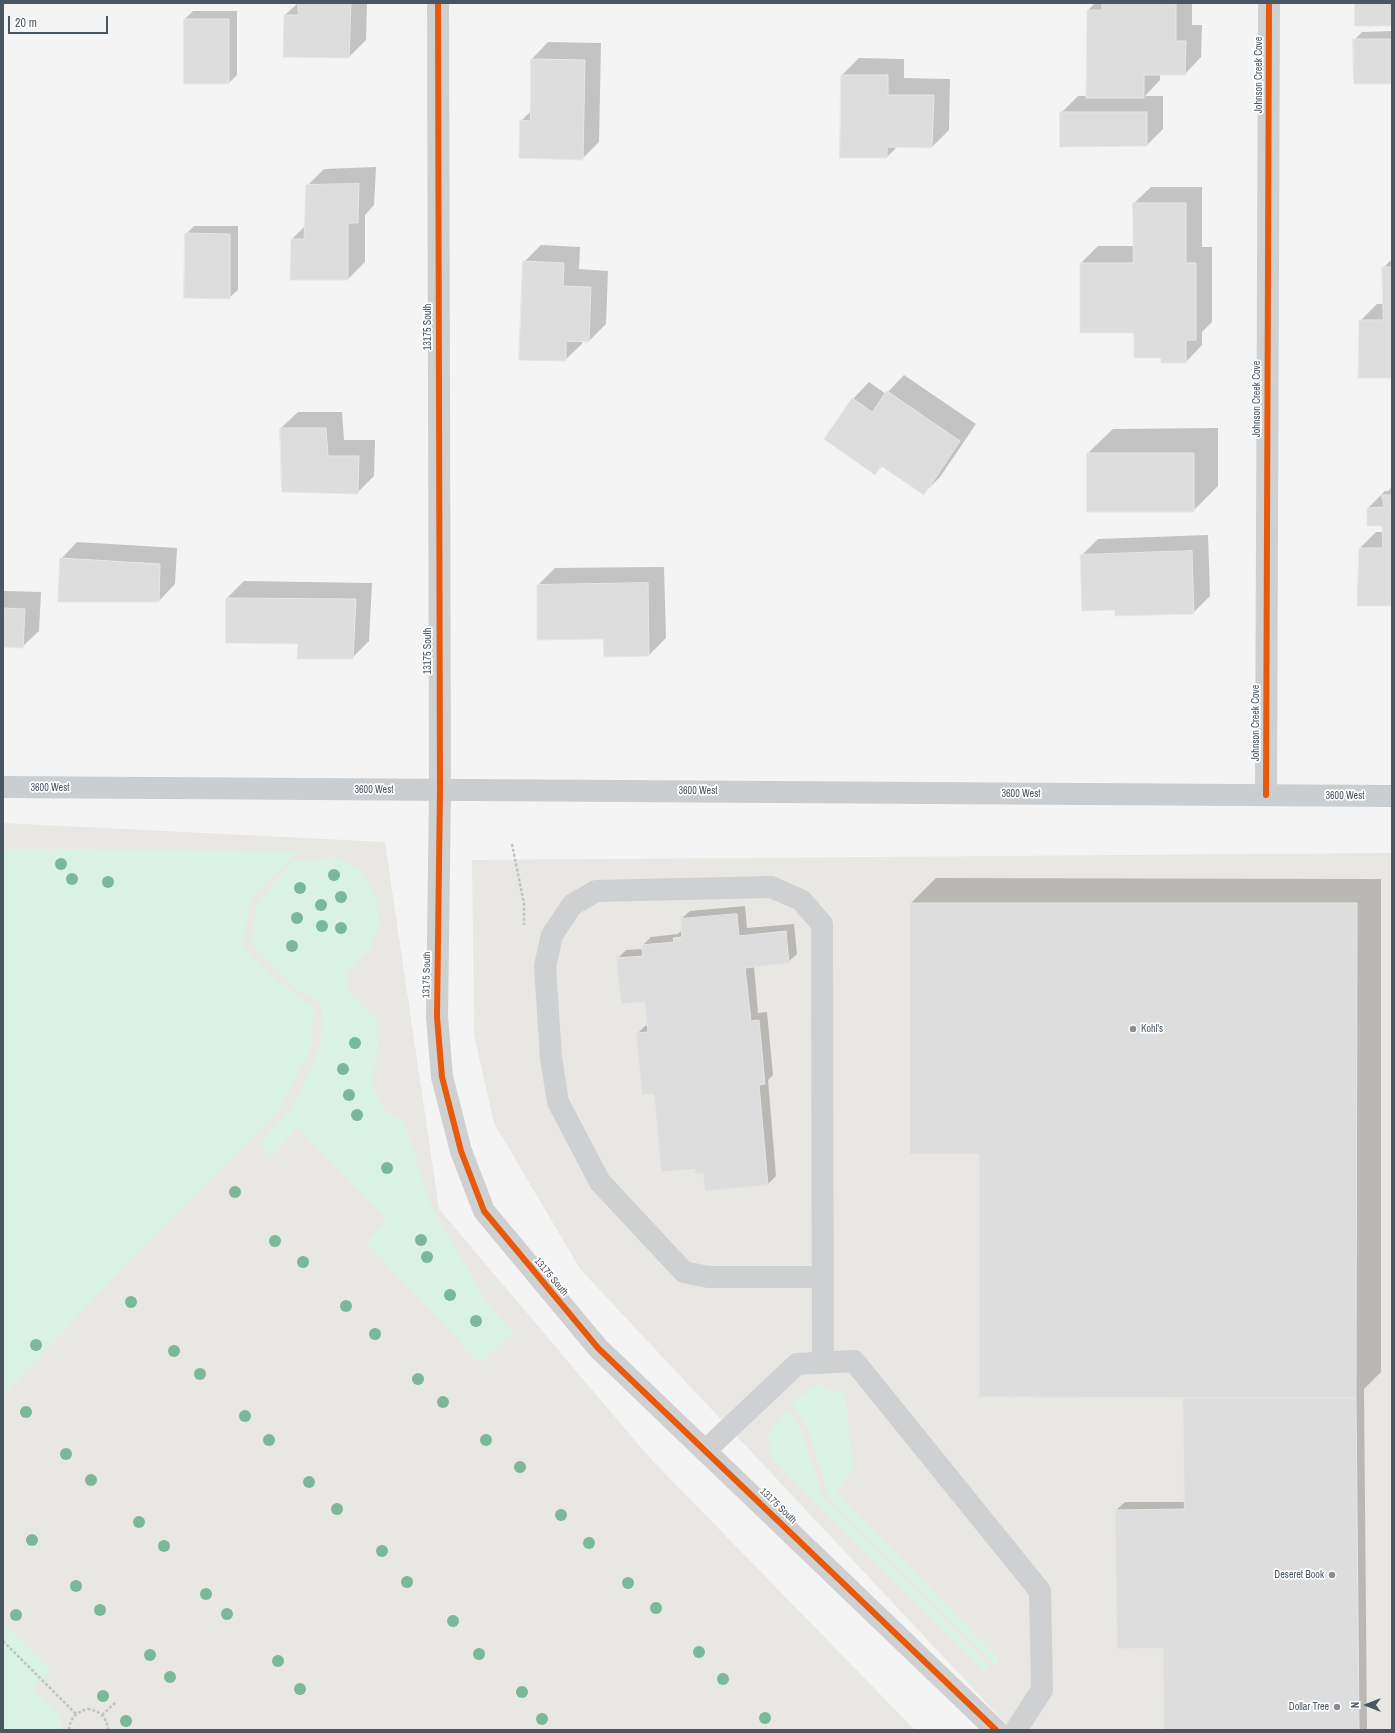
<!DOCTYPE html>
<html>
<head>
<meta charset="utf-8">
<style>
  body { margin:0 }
  #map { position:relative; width:1395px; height:1733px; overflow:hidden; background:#f4f4f4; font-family:"Archivo Narrow",sans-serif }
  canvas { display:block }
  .frame { position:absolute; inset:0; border:4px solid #4a5661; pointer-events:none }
  .north { position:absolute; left:1347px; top:1685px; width:40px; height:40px; -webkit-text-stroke:3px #fff; paint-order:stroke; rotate:270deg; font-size:11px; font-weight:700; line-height:16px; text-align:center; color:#4a5661 }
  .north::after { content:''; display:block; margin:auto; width:14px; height:18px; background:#4a5661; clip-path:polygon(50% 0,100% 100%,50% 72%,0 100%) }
  .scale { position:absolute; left:8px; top:16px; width:100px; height:18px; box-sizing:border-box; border:2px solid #4a5661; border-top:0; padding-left:5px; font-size:12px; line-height:14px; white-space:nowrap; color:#4a5661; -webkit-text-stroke:3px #fff; paint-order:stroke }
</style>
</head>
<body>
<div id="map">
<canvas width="1395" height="1733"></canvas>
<div class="frame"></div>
<div class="north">N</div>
<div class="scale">20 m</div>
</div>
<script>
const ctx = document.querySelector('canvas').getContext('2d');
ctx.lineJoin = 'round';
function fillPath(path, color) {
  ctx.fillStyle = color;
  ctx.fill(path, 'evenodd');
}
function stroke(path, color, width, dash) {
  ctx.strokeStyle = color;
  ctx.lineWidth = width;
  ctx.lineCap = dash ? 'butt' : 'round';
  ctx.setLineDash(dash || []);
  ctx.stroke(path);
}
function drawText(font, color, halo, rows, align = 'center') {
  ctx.font = font + ' "Archivo Narrow",sans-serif';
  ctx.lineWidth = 3.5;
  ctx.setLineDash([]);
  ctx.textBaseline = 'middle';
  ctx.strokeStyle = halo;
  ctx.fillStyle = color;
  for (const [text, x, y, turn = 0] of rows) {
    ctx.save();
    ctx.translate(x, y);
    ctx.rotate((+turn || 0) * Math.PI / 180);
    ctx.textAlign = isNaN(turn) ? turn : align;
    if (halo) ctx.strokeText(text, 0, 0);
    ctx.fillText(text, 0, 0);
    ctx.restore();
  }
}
const commercial = new Path2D(`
  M3,823L385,842L439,1209L648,1456L915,1730H3Z
  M1392,853V1730H1012L580,1269L494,1123L474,1035L472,860Z`);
const green = new Path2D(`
  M3,849L299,851L249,901L243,946L280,983L314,1007L311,1050L278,1111L134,1256L3,1396Z
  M335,857L362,870L376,897L379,924L370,949L345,975L348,992L377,1021L378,1049L371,1086L389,1115L403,1119L430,1204L487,1302L514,1333L480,1363L366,1243L387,1221L298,1128L271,1157L259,1143L292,1107L321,1045L322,1004L294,988L251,945L256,904L292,862Z
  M816,1384L845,1394L853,1470L836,1492L999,1658L996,1666L830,1501L808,1430L792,1404Z
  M789,1410L801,1429L823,1497L990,1667L984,1671L771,1458L768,1432Z
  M3,1622L52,1670L33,1688L62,1717V1730H3Z`);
const shadow = new Path2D(`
  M298,3H367L366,40L349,57L285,15Z
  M1095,3H1192V25H1202L1201,57L1185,74H1160V80L1145,96H1163V129L1147,145L1061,113L1078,96H1087L1088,10Z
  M193,11H237V75L229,83L185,19Z
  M1392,31V83L1354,40L1362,32Z
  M548,42L601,43L599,142L582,159L521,121L531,111L532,59Z
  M859,58L904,59V78L950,79L949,130L932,147L898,146L887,157L842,75Z
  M376,167L374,205L365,215V262L348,279H291L292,239L306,225L307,186L324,169Z
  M1151,187H1202V247H1212V322L1202,332V345L1186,362L1162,357L1135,332L1081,263L1098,246H1134V203Z
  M194,226H238V290L229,298L186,234Z
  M541,245L580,247L579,269L608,271L606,324L589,341L582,340V344L565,360L524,262Z
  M1392,259V377L1360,321L1377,304H1384L1383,268Z
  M904,375L976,424L940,477L923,494L883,466L875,473L853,399L869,382L886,394Z
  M298,412H342L344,440H375L374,476L357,493L281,428Z
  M1218,428V486L1193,511L1088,453L1113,429Z
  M1392,487V605L1360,548L1376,532H1383V524L1368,508L1385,491H1388Z
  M1208,535L1210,596L1193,613L1116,609L1081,556L1098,539Z
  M77,542L177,548L175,584L159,601L61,559Z
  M664,567L666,638L649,655L604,638L538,639V585L555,568Z
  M244,581L372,583L369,641L352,658L299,643L227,598Z
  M3,591L41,592L39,631L22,647L3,646Z
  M936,878L1381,879V1372L1364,1389L1367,1730H1165L1164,1647L1116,1510L1125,1502H1185L1184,1397L980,1153L911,903Z
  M745,906L747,928L794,924L797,954L788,962L754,966L758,1013L767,1012L773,1075L768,1080L776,1176L768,1184L704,1172L696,1168L655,1093L637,1034L645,1026L649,1025L646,1001L617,959L626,950L643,949V945L651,937L678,934L682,930L681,919L690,911Z`);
const building = new Path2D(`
  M298,3H351L349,58L283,57L284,15H298Z
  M1102,3H1176V41H1186L1185,75H1144V98H1086L1087,10H1102Z
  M1355,3H1392V26H1355Z
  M184,19H229V84H184Z
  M1353,39H1392V84H1354Z
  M531,59L585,60L583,160L519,158L520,120L530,121Z
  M841,75H888V95H934L932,148L887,147V158H840Z
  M1060,112H1147V146L1060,147Z
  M359,184L358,223H348V280H290L291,239H304L306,185Z
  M1133,203H1186V263H1196V340H1186V363H1161V358H1134V333H1080V263H1133Z
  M185,233L230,234V299L184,298Z
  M523,261L564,263L563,286L591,287L589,342L566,341V361L519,360Z
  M1382,267H1392V378H1358L1359,320H1383Z
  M887,391L960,441L924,495L881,466L875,475L824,439L852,398L872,412Z
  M280,428H326L328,456H359L358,494L282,492Z
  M1087,453H1194V512H1087Z
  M1382,495H1392V606H1357L1359,548H1383L1382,526H1367V508L1384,507Z
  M1192,551L1194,614L1115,616V610L1082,611L1080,555Z
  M60,558L160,564L159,602H58Z
  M648,583L649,656L604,657L603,639L537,640V585Z
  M226,598L356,599L353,659H297L298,644L226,643Z
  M3,608L25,609L23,648L3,647Z
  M910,903H1357L1356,1398L979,1397V1154H910Z
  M737,914L739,936L786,931L789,963L745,968L751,1021L759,1020L765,1084L759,1085L768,1185L705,1191L703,1173L695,1174V1169L661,1172L654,1094L642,1095L636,1033L648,1032L645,1002L621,1004L616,958L643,956L641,945L674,942L673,938L682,937L680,919Z
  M1183,1398H1356L1359,1730H1164L1163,1648L1117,1649L1115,1510L1184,1509Z`);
const path = new Path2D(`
  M512,844L524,904V925
  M3,1641L76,1714
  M102,1715L116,1702
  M69,1730C70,1718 76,1712 88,1709C100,1711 107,1717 108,1730`);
const minor = new Path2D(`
  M438,3L440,790L437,1017L442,1077L461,1151L484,1211L598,1348L996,1730
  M1266,795L1269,3
  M823,1277H708L684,1272L600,1182L558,1102L551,1058L545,966L552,935L572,905L596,891L771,887L801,900L822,924L823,1362
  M705,1451L797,1364L854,1361L1040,1591L1042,1690L1016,1730`);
const major = new Path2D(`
  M3,787L1392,796`);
const cycleway = new Path2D(`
  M438,3L440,790L437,1017L442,1077L461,1151L484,1211L598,1348L996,1730
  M1266,795L1269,3`);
const trees = [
  [61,864],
  [334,875],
  [72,879],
  [108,882],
  [300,888],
  [341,897],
  [321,905],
  [297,918],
  [322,926],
  [341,928],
  [292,946],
  [355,1043],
  [343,1069],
  [349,1095],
  [357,1115],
  [387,1168],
  [235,1192],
  [421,1240],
  [275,1241],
  [427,1257],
  [303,1262],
  [450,1295],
  [131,1302],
  [346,1306],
  [476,1321],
  [375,1334],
  [36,1345],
  [174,1351],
  [200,1374],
  [418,1379],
  [443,1402],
  [26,1412],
  [245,1416],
  [269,1440],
  [486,1440],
  [66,1454],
  [520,1467],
  [91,1480],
  [309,1482],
  [337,1509],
  [561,1515],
  [139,1522],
  [32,1540],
  [589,1543],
  [164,1546],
  [382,1551],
  [407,1582],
  [628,1583],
  [76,1586],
  [206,1594],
  [656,1608],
  [100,1610],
  [227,1614],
  [16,1615],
  [453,1621],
  [699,1652],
  [479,1654],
  [150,1655],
  [278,1661],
  [170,1677],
  [723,1679],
  [300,1689],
  [522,1692],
  [103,1696],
  [765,1718],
  [542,1719],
  [126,1721]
];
const markers = [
  [1133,1029,4,"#868d94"],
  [1332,1575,4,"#868d94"],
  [1337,1707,4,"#868d94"]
];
const streetNames = [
  ["Johnson Creek Cove",1259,75,-90],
  ["13175 South",428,327,-90],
  ["Johnson Creek Cove",1257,399,-90],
  ["13175 South",428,651,-90],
  ["Johnson Creek Cove",1256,723,-90],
  ["3600 West",50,788],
  ["3600 West",374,790],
  ["3600 West",698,791],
  ["3600 West",1021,794],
  ["3600 West",1345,796],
  ["13175 South",427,975,-89],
  ["13175 South",551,1277,50],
  ["13175 South",778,1506,44]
];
const poiNames = [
  ["Kohl's",1141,1029,"left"],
  ["Deseret Book",1324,1575],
  ["Dollar Tree",1329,1707]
];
fillPath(commercial, '#e8e7e3');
fillPath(green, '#d9f2e3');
fillPath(shadow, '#0003');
fillPath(building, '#ddddde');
stroke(building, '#e5e6e7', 1);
stroke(path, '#bcc7c4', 2.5, [3, 2]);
stroke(minor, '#ced0d2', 22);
stroke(major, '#caced1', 22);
stroke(cycleway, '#e8590c', 6);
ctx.fillStyle = '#7ab899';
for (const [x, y] of trees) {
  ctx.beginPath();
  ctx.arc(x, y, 6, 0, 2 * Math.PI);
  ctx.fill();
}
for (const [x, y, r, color] of markers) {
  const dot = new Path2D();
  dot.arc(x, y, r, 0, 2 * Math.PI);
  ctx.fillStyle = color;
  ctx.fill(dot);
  stroke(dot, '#fff', 1.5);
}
drawText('10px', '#4a5661', '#fff', streetNames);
drawText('10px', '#4a5661', '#fff', poiNames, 'right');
</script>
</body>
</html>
